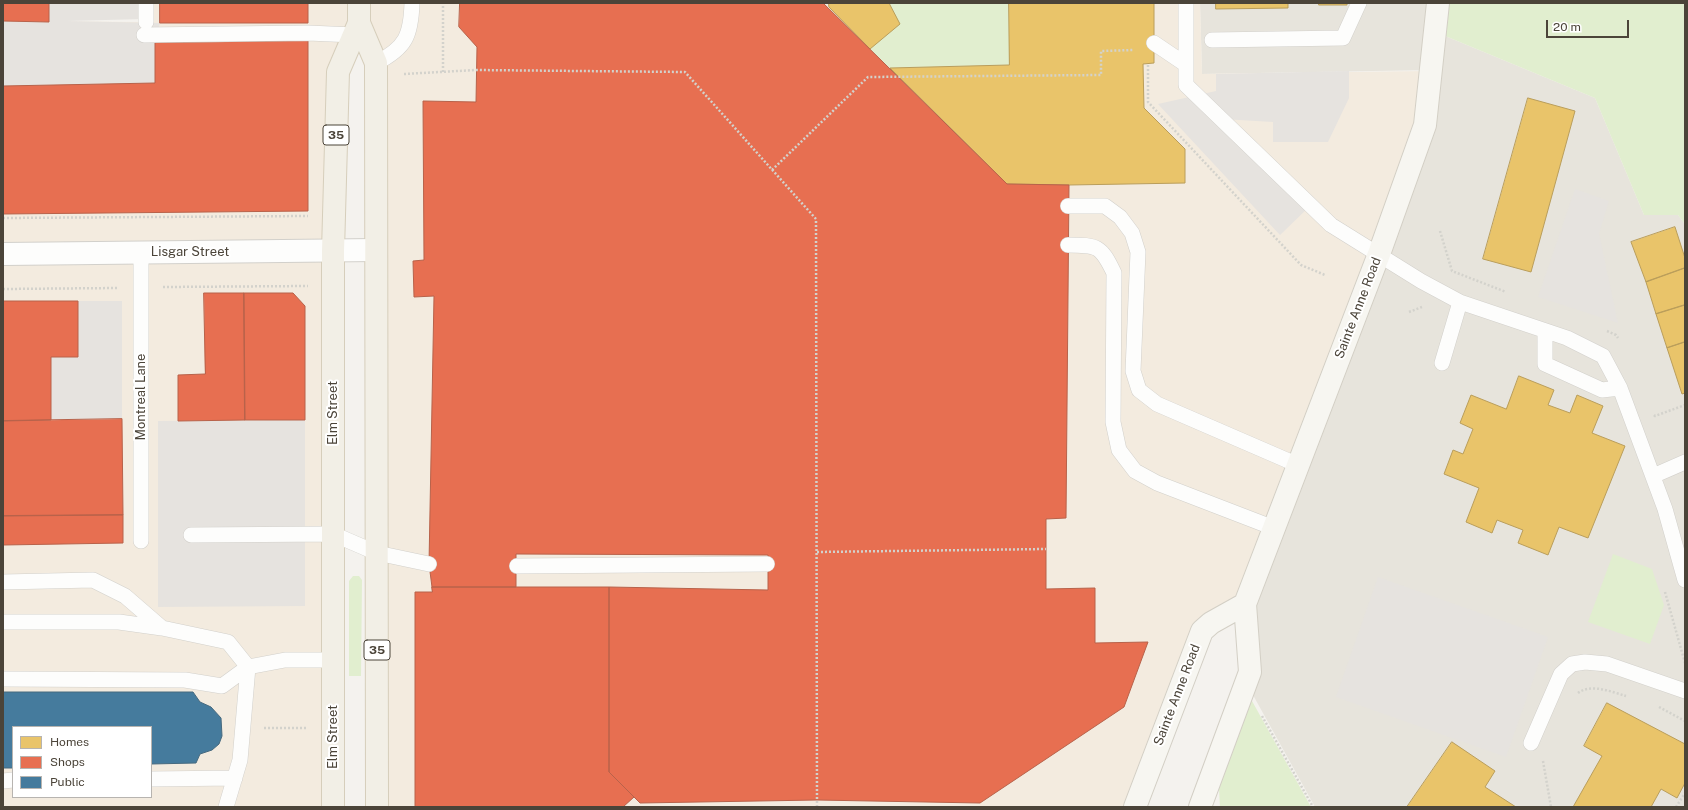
<!DOCTYPE html>
<html>
<head>
<meta charset="utf-8">
<style>
  body { margin:0 }
  #map { position:relative; width:1688px; height:810px; overflow:hidden; background:#f4f2ee; font-family:"Public Sans",sans-serif }
  canvas { display:block }
  .frame { position:absolute; inset:0; border:4px solid #4b4439; pointer-events:none }
  .legend { position:absolute; left:12px; top:726px; width:140px; height:72px; box-sizing:border-box; background:#fff; border:1px solid #b7b4b0; margin:0; padding:5px 7px; list-style:none; font-size:12px; color:#4b4439 }
  .legend li { display:flex; align-items:center; gap:8px; height:20px }
  .legend b { width:20px; border:1px solid #b7b4b0 }
  .scale { position:absolute; left:1546px; top:20px; width:83px; height:18px; box-sizing:border-box; border:2px solid #4b4439; border-top:0; padding-left:5px; font-size:12px; line-height:14px; white-space:nowrap; color:#4b4439; -webkit-text-stroke:3px #fff; paint-order:stroke }
</style>
</head>
<body>
<div id="map">
<canvas width="1688" height="810"></canvas>
<div class="frame"></div>
<ul class="legend">
<li><b style="height:11px;background:#e9c46a"></b>Homes</li>
<li><b style="height:11px;background:#e76f51"></b>Shops</li>
<li><b style="height:11px;background:#457b9d"></b>Public</li>
</ul>
<div class="scale">20 m</div>
</div>
<script>
const ctx = document.querySelector('canvas').getContext('2d');
ctx.lineJoin = 'round';
function fillPath(path, color) {
  ctx.fillStyle = color;
  ctx.fill(path, 'evenodd');
}
function stroke(path, color, width, dash) {
  ctx.strokeStyle = color;
  ctx.lineWidth = width;
  ctx.lineCap = dash ? 'butt' : 'round';
  ctx.setLineDash(dash || []);
  ctx.stroke(path);
}
function drawText(font, color, halo, rows, align = 'center') {
  ctx.font = font + ' "Public Sans",sans-serif';
  ctx.lineWidth = 4;
  ctx.setLineDash([]);
  ctx.textBaseline = 'middle';
  ctx.strokeStyle = halo;
  ctx.fillStyle = color;
  for (const [text, x, y, turn = 0] of rows) {
    ctx.save();
    ctx.translate(x, y);
    ctx.rotate((+turn || 0) * Math.PI / 180);
    ctx.textAlign = isNaN(turn) ? turn : align;
    if (halo) ctx.strokeText(text, 0, 0);
    ctx.fillText(text, 0, 0);
    ctx.restore();
  }
}
const residential = new Path2D(`
  M1200,3H1436L1429,70L1202,74Z
  M1438,33L1595,98L1644,215H1678L1685,224V807H1315L1248,686L1247,605Z`);
const commercial = new Path2D(`
  M144,3H1200L1202,74L1428,71L1421,125L1243,603L1193,626L1132,807H382V66L357,22L336,70L331,807H3V21L143,22ZM13,727H151V797H13Z`);
const green = new Path2D(`
  M889,3H1009V65L890,68L870,49Z
  M1440,3H1685V224L1678,215H1644L1595,98L1438,33Z
  M1613,554L1652,569L1664,605L1650,644L1588,622Z
  M353,576H359L362,580L361,676H349V581Z
  M1247,692L1311,807H1220L1218,771Z`);
const parking = new Path2D(`
  M49,3H144V19L67,21L160,23L155,43V83L3,86V21L49,22Z
  M1349,71V98L1328,142H1273V122L1222,119L1311,205L1280,235L1158,104L1216,91V74Z
  M1575,189L1609,201L1599,234L1618,323L1538,297Z
  M78,301H122V419L51,420V357H78Z
  M305,420V606L158,607V421Z
  M1378,577L1548,637L1506,757L1336,697Z`);
const homes = new Path2D(`
  M829,3H889L900,24L870,49L829,7Z
  M1009,3H1154V63L1143,64L1144,108L1185,149V183L1069,185L1007,184L890,68L1009,65Z
  M1216,3H1288V8L1216,9Z
  M1319,3H1347V5H1319Z
  M1528,98L1575,111L1531,272L1483,259Z
  M1675,227L1685,258V268L1646,282L1631,242Z
  M1685,268V305L1656,314L1646,282Z
  M1685,305V342L1667,348L1656,314Z
  M1685,342V393L1682,394L1667,348Z
  M1519,376L1554,390L1548,405L1570,413L1577,395L1603,406L1592,433L1625,446L1588,538L1559,527L1548,555L1518,543L1523,530L1497,520L1492,533L1466,522L1479,488L1444,474L1453,450L1463,454L1473,429L1460,423L1471,395L1506,409Z
  M1607,703L1685,744V783L1677,798L1661,789L1651,807H1573L1602,756L1584,746Z
  M1452,742L1495,771L1485,787L1516,807H1407Z`);
const shops = new Path2D(`
  M3,3H49V22L3,21Z
  M160,3H308V23H160Z
  M460,3H823L1007,184L1069,185L1066,518L1046,519V589L1095,588V643L1148,642L1124,707L980,803L817,800L640,803L609,772V587L768,590V555L516,554V587H432L429,564L434,296L414,297L413,261L424,260L423,101L476,102L477,47L459,27Z
  M308,41V211L3,214V86L155,83V43Z
  M204,293H244L245,420L178,421V375L205,374Z
  M244,293H293L305,306V420H245Z
  M3,301H78V357H51V420L3,421Z
  M122,419L123,515L3,516V421Z
  M123,515V543L3,545V516Z
  M432,587H609V772L634,797L623,807H415V592H432Z`);
const public = new Path2D(`
  M3,692H193L200,702L211,707L221,718L222,736L219,744L212,750L200,754L196,763L151,764V727H13V768H3Z`);
const path = new Path2D(`
  M1148,65V102L1301,265L1325,275
  M443,72V3
  M404,74L476,70L685,72L816,219L817,807
  M772,170L868,77L1101,75V51L1133,50
  M3,218L308,216
  M1440,231L1452,271L1506,292
  M163,287L308,286
  M3,289L118,288
  M1409,312L1422,307
  M1607,331L1616,335L1618,338
  M1654,415L1655,416L1685,405
  M817,552L1046,549
  M1665,592L1685,663
  M1578,693C1591,683 1612,692 1626,696
  M1659,707L1685,721
  M1262,716L1313,807
  M264,728H307
  M1543,761L1551,807
  M1676,807L1685,793`);
const service = new Path2D(`
  M146,3V22
  M1186,3V85L1331,225L1421,281L1460,302L1567,338L1603,356L1620,388L1665,509L1685,580
  M144,35L308,33L354,35
  M1212,40L1343,38L1359,3
  M1154,43L1185,64
  M376,63C406,48 411,35 412,3
  M1068,206H1105L1120,217L1132,233L1138,252L1133,371L1139,390L1157,404L1298,465
  M1068,245C1098,245 1101,246 1114,273L1113,422L1119,450L1135,471L1157,483L1274,528
  M141,253V541
  M1545,331V364L1602,390L1620,388
  M1442,363L1460,302
  M1653,476L1685,462
  M191,535L333,534L377,553L429,564
  M517,566L767,564
  M3,582L93,580L125,596L162,628
  M3,622H119L162,628L228,642L248,667L240,760L226,807
  M3,679L185,680L222,686L248,667L285,660H333
  M1531,743L1561,674L1572,664L1585,662L1607,664L1685,691
  M151,779L235,778
  M3,781L13,780`);
const minor = new Path2D(`
  M3,254L376,250`);
const secondary = new Path2D(`
  M1135,807L1202,631L1211,623L1245,604
  M1200,807L1250,672L1245,604L1379,254L1425,125L1438,3`);
const primary = new Path2D(`
  M359,3V23L376,63L377,807
  M333,807V251L338,72L359,23`);
const shields = [
  [336,135,26],
  [377,650,26]
];
const shieldNames = [
  ["35",336,135],
  ["35",377,650]
];
const streetNames = [
  ["Lisgar Street",190,252],
  ["Sainte Anne Road",1358,308,-69],
  ["Montreal Lane",141,397,-90],
  ["Elm Street",333,413,-90],
  ["Sainte Anne Road",1177,695,-69],
  ["Elm Street",333,737,-90]
];
fillPath(residential, '#e7e4dc');
fillPath(commercial, '#f3ebdf');
fillPath(green, '#e1eecf');
fillPath(parking, '#e6e3df');
fillPath(homes, '#e9c46a');
stroke(homes, '#ba9e5b', 1);
fillPath(shops, '#e76f51');
stroke(shops, '#b8624a', 1);
fillPath(public, '#457b9d');
stroke(public, '#476a7f', 1);
stroke(service, '#d2d0cb', 16);
stroke(minor, '#d2d0cb', 24);
stroke(secondary, '#d3cfc5', 24);
stroke(primary, '#d6cebb', 24);
stroke(path, '#d3d2cc', 2.5, [2, 2]);
stroke(service, '#fdfdfc', 15);
stroke(minor, '#fdfdfc', 22);
stroke(secondary, '#f7f6f1', 22);
stroke(primary, '#f2efe6', 22);
for (const [x, y, w] of shields) {
  const box = new Path2D();
  box.roundRect(x - w / 2, y - 10, w, 20, 3);
  ctx.fillStyle = '#fff';
  ctx.fill(box);
  stroke(box, '#4b4439', 1);
}
drawText('bold 12px', '#4b4439', null, shieldNames);
drawText('13px', '#4b4439', '#fff', streetNames);
</script>
</body>
</html>
